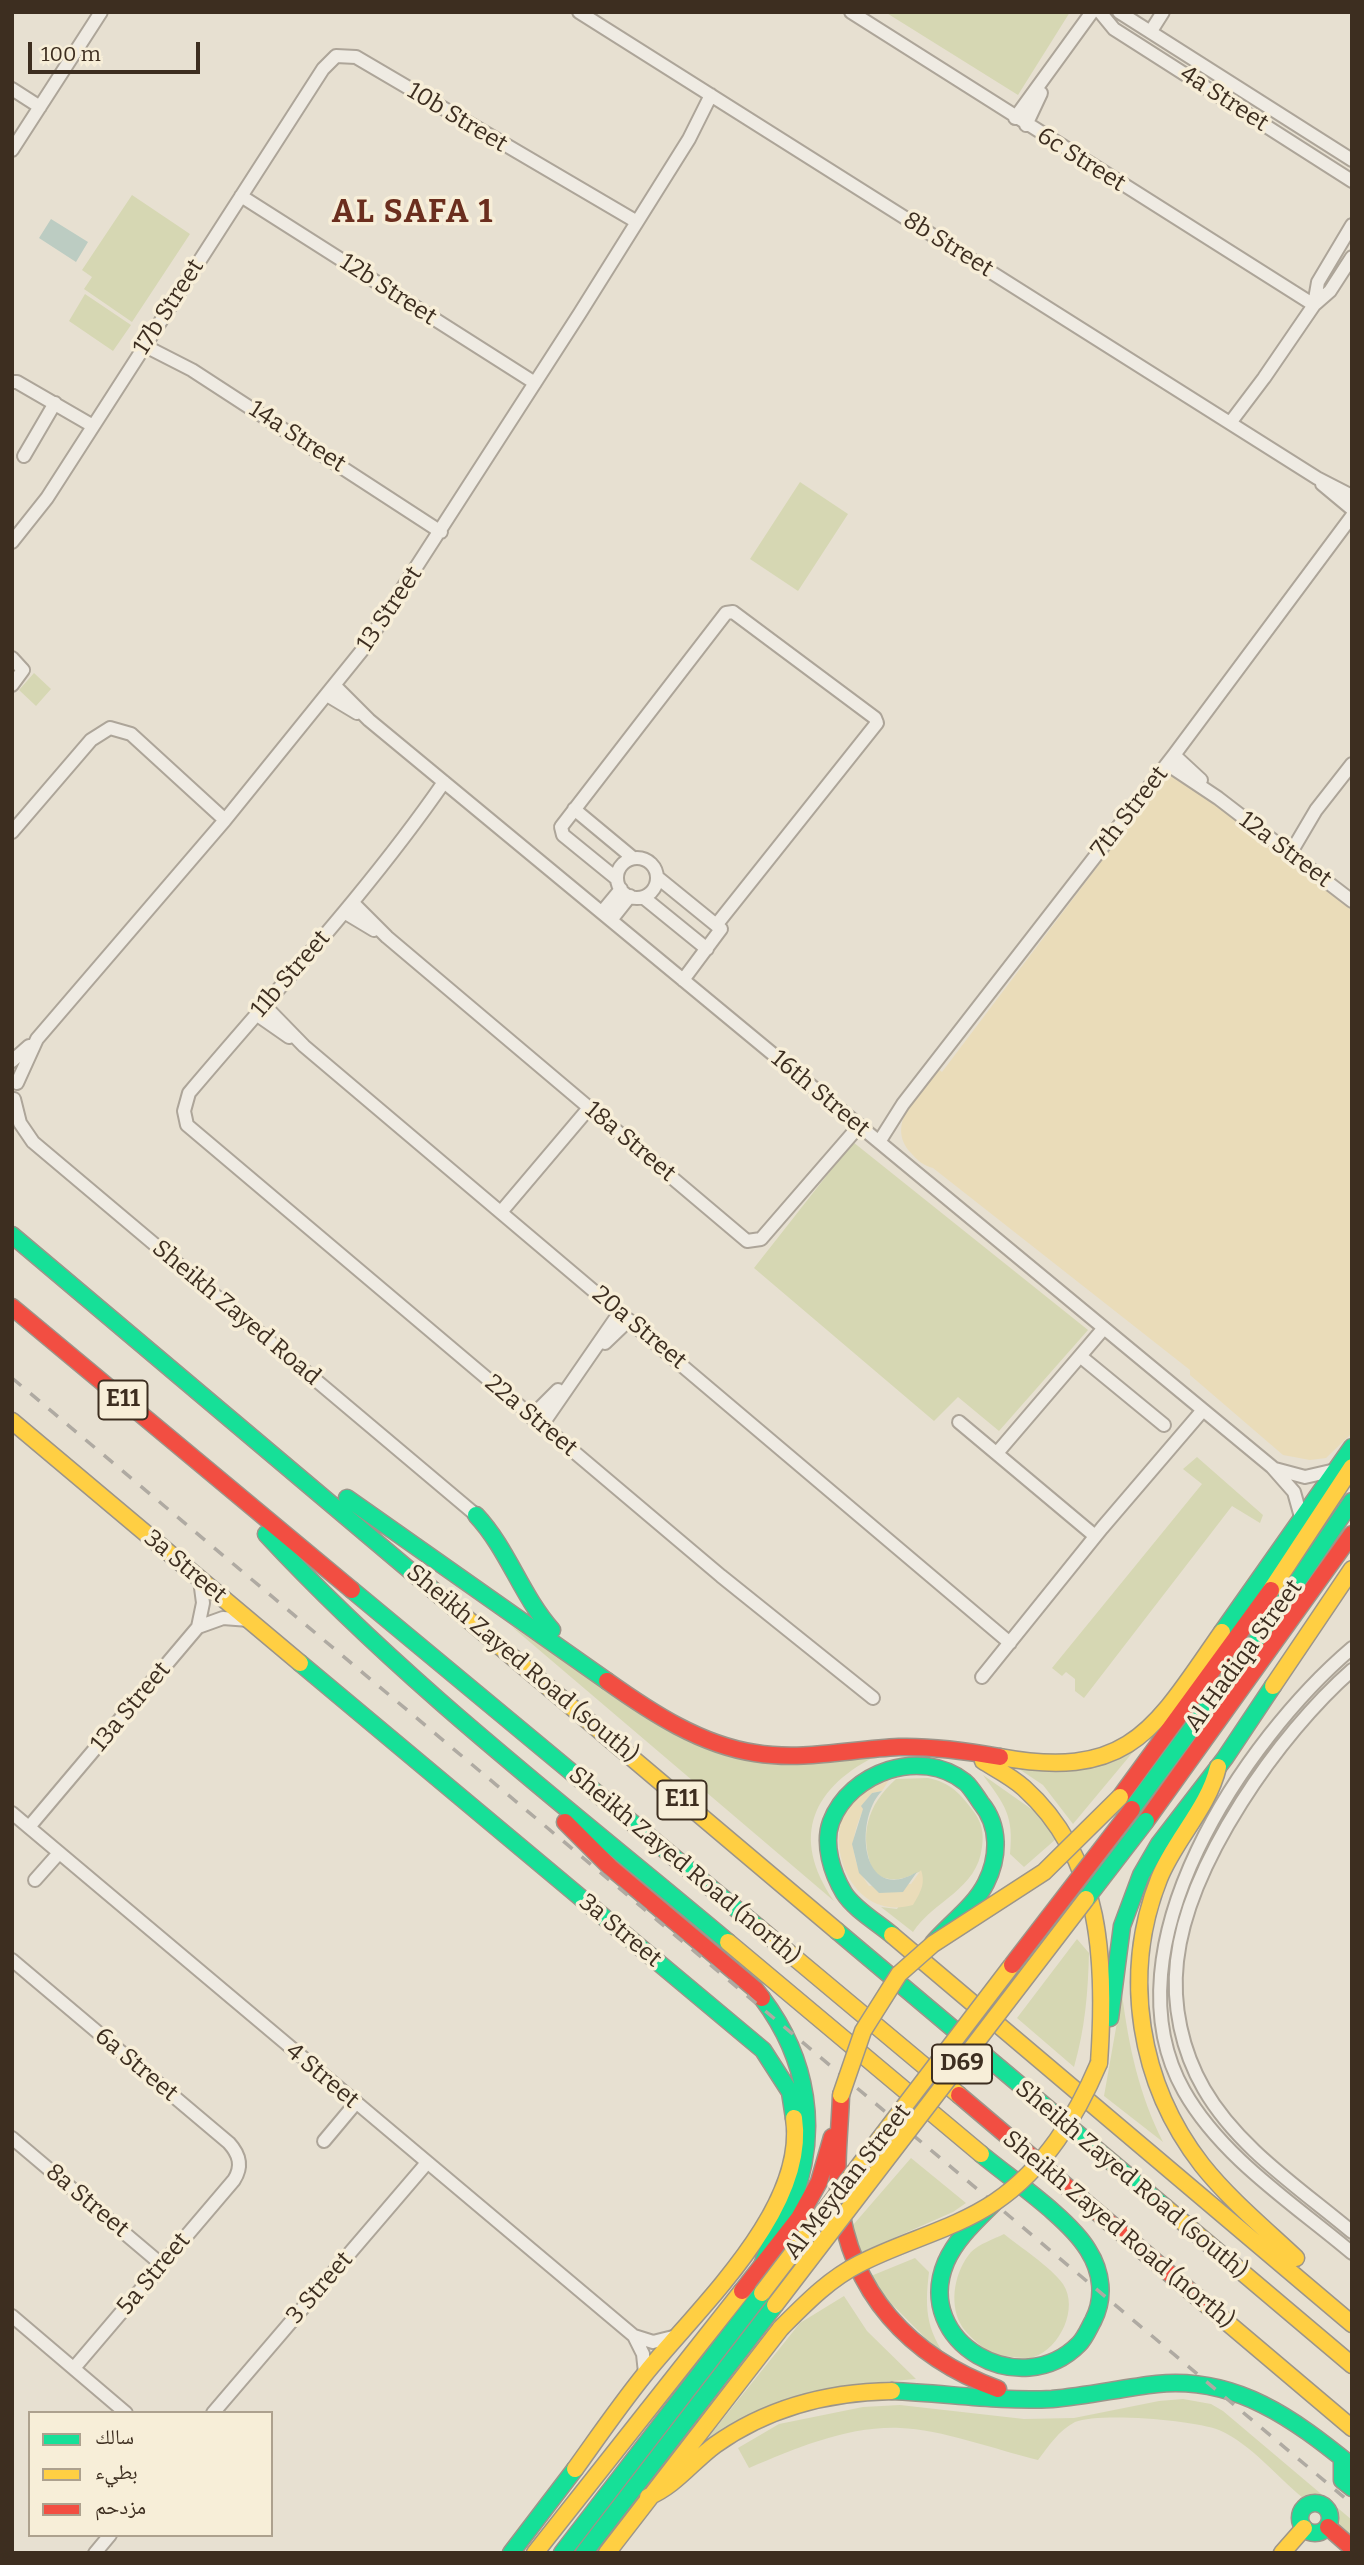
<!DOCTYPE html>
<html>
<head>
<meta charset="utf-8">
<style>
  body { margin:0 }
  #map { position:relative; width:1364px; height:2565px; overflow:hidden; background:#e7e0d1; font-family:Bitter,"Noto Naskh Arabic",serif }
  canvas { display:block }
  .frame { position:absolute; inset:0; border:14px solid #3d2e20; pointer-events:none }
  .legend { position:absolute; left:28px; top:2411px; width:245px; height:126px; box-sizing:border-box; background:#f7eed8; border:2px solid #ada18e; margin:0; padding:9px 12px; list-style:none; font-size:21px; color:#3d2e20 }
  .legend li { display:flex; align-items:center; gap:14px; height:35px }
  .legend b { width:35px; border:2px solid #ada18e }
  .scale { position:absolute; left:28px; top:42px; width:172px; height:32px; box-sizing:border-box; border:4px solid #3d2e20; border-top:0; padding-left:9px; font-size:21px; line-height:24px; white-space:nowrap; color:#3d2e20; -webkit-text-stroke:5px #f7eed8; paint-order:stroke }
</style>
</head>
<body>
<div id="map">
<canvas width="1364" height="2565"></canvas>
<div class="frame"></div>
<ul class="legend">
<li><b style="height:9px;background:#16e098"></b>سالك</li>
<li><b style="height:9px;background:#ffcf43"></b>بطيء</li>
<li><b style="height:9px;background:#f24e42"></b>مزدحم</li>
</ul>
<div class="scale">100 m</div>
</div>
<script>
const ctx = document.querySelector('canvas').getContext('2d');
ctx.lineJoin = 'round';
function fillPath(path, color) {
  ctx.fillStyle = color;
  ctx.fill(path, 'evenodd');
}
function stroke(path, color, width, dash) {
  ctx.strokeStyle = color;
  ctx.lineWidth = width;
  ctx.lineCap = dash ? 'butt' : 'round';
  ctx.setLineDash(dash || []);
  ctx.stroke(path);
}
function drawText(font, color, halo, rows, align = 'center') {
  ctx.font = font + ' Bitter,serif';
  ctx.lineWidth = 7;
  ctx.setLineDash([]);
  ctx.textBaseline = 'middle';
  ctx.strokeStyle = halo;
  ctx.fillStyle = color;
  for (const [text, x, y, turn = 0] of rows) {
    ctx.save();
    ctx.translate(x, y);
    ctx.rotate((+turn || 0) * Math.PI / 180);
    ctx.textAlign = isNaN(turn) ? turn : align;
    if (halo) ctx.strokeText(text, 0, 0);
    ctx.fillText(text, 0, 0);
    ctx.restore();
  }
}
const green = new Path2D(`
  M885,12H1070L1018,95Z
  M132,195L190,234L132,322L84,289L92,277L82,270Z
  M85,294L131,325L113,351L69,321Z
  M800,482L848,514L798,591L750,559Z
  M34,673L51,689L36,706L19,690Z
  M853,1142L1088,1330L999,1431L958,1397L934,1421L754,1268Z
  M1197,1457L1263,1515L1260,1523L1232,1506L1084,1698L1075,1691V1679L1066,1672L1062,1676L1052,1668L1202,1484L1183,1469Z
  M511,1626L691,1743L880,1754C813,1786 789,1836 834,1901Z
  M1143,1740L1073,1824L1043,1785L1019,1769Z
  M983,1775L1037,1813L1056,1839L1024,1867L1010,1854C1014,1816 1005,1805 983,1775Z
  M928,1778C951,1783 960,1793 974,1812C982,1823 984,1833 982,1847C977,1890 934,1900 913,1932L881,1907L897,1909L921,1871C903,1879 893,1884 874,1873C858,1836 867,1805 896,1779Z
  M1077,1939L1089,1953C1088,1993 1085,2029 1074,2067L1017,2018Z
  M1122,1994C1129,2048 1139,2094 1163,2142L1104,2096Z
  M911,2158L966,2203L953,2212L855,2255L847,2232Z
  M1004,2234C1020,2247 1051,2267 1063,2284C1079,2308 1060,2348 1034,2357C1023,2360 1003,2355 990,2354C981,2345 966,2335 960,2323C949,2301 955,2271 971,2252C979,2244 994,2239 1004,2234Z
  M915,2258L929,2272C924,2313 927,2333 953,2366L866,2278Z
  M844,2296L867,2331L916,2379L859,2384L698,2450L800,2323Z
  M1183,2399L1211,2404L1223,2411L1352,2520V2543L1337,2530C1340,2510 1323,2493 1303,2498C1276,2476 1251,2444 1219,2430C1195,2420 1099,2412 1075,2422C1059,2430 1048,2447 1038,2460C997,2450 940,2429 900,2428C847,2426 797,2448 749,2468L738,2448L779,2424L863,2407L900,2405L1024,2419L1074,2418L1159,2401Z`);
const sand = new Path2D(`
  M1180,774L1352,895V1433L1326,1458L1310,1460L1283,1455L1190,1375V1370L933,1168C924,1166 917,1160 911,1153C884,1124 920,1092 938,1069L942,1072L1150,797L1151,791L1164,778Z
  M889,1780L882,1791L872,1793C853,1828 844,1851 869,1886L911,1884L921,1870C926,1884 920,1893 913,1905C844,1924 817,1824 859,1794C868,1788 880,1785 889,1780Z`);
const water = new Path2D(`
  M51,219L88,242L76,262L39,238Z
  M882,1791C854,1818 860,1906 917,1872L903,1892L879,1893L859,1873L852,1844L863,1809L861,1806L872,1793Z`);
const street = new Path2D(`
  M579,12L1317,478L1352,496
  M851,12L1314,305
  M1100,12L1114,29L1352,181
  M1119,12L1352,160
  M1151,31L1163,12
  M12,89L40,107
  M1015,118L1092,12
  M1026,125L1041,93
  M12,150L101,12
  M241,196L535,383
  M1314,305L1318,282L1352,225
  M145,346L192,370L441,532
  M12,382H17L93,426
  M1230,423L1264,378L1314,305L1330,291L1352,257
  M24,456L55,403
  M1322,484L1352,509
  M12,542L47,498L323,69L336,56L356,57L637,222
  M12,658L23,670L12,685
  M335,686L369,720L1272,1467L1294,1492L1301,1517
  M327,695L357,713
  M1174,755L1201,780
  M1167,764L1218,798L1352,901
  M444,782C368,892 276,990 189,1093L184,1111L187,1125L721,1576L873,1698
  M574,809L633,858
  M12,832L91,740L110,728L131,734L225,820
  M1290,854L1316,810L1352,764
  M617 878a20 20 0 1 1 40 0a20 20 0 1 1-40 0Z
  M657,877L721,929L683,980
  M617,879L563,835L561,827L726,613L733,612L875,718L877,723L717,924
  M643,897L707,949
  M353,903L387,937L747,1241L761,1239L859,1126
  M344,912L374,930
  M602,912L621,889
  M611,920L630,896
  M264,1005L304,1046L1010,1643
  M256,1014L289,1037
  M12,1061L29,1046
  M17,1083L37,1039L225,820L364,648L580,313L689,139L711,95
  M14,1099L20,1123L33,1142L476,1515
  M879,1142L903,1104L1174,755L1352,516
  M501,1212L589,1108
  M605,1343L629,1320
  M1080,1356L1164,1425
  M531,1417L558,1390
  M959,1422L1095,1536
  M542,1425L620,1312
  M997,1453L1104,1328
  M1275,1469L1305,1477L1331,1471
  M198,1627L203,1603L200,1580
  M1352,1648C1245,1739 1103,1948 1184,2091C1222,2158 1294,2204 1352,2253
  M1352,1670C1279,1734 1188,1863 1177,1961C1172,2005 1182,2051 1204,2089C1238,2148 1301,2189 1352,2232
  M982,1677L1102,1528L1203,1410
  M12,1813L634,2336L653,2342L673,2337
  M29,1827L198,1627L223,1618L249,1620
  M35,1880L59,1853
  M12,1960L229,2143C239,2154 243,2166 234,2180L74,2368
  M12,2138L161,2264
  M324,2141L355,2104
  M12,2316L126,2413
  M634,2336L643,2354L645,2373
  M213,2413L426,2164
  M95,2553L110,2535`);
const fast = new Path2D(`
  M12,1235L452,1606
  M347,1498L607,1681
  M476,1515C508,1549 521,1595 552,1630
  M266,1534C406,1685 571,1810 728,1942
  M352,1590L758,1927
  M1222,1632L1352,1447
  M300,1663L763,2050L790,2092L794,2118
  M1132,1809L1261,1635L1352,1501
  M837,1931L1165,2207
  M892,1935C878,1923 854,1909 844,1893C832,1873 823,1844 831,1822C850,1772 921,1747 965,1782C971,1787 976,1796 981,1803C1000,1826 999,1857 986,1883C974,1907 950,1923 933,1943
  M1110,2018L1122,1926L1141,1875L1159,1844L1225,1758L1273,1686
  M981,2154C1011,2179 1069,2218 1088,2250C1102,2272 1105,2298 1093,2321C1089,2328 1085,2338 1079,2344C1021,2403 912,2343 946,2262C956,2239 976,2221 993,2204
  M762,2266C768,2243 784,2225 792,2203C820,2131 808,2059 762,1998
  M892,2391C945,2393 999,2402 1052,2399C1087,2396 1122,2388 1157,2384C1236,2376 1294,2419 1352,2466
  M1342,2458V2480L1352,2488
  M1300 2518a15 15 0 1 1 30 0a15 15 0 1 1-30 0Z
  M511,2553L575,2469
  M562,2553L762,2293
  M584,2553L775,2305`);
const slow = new Path2D(`
  M12,1421L300,1663
  M1271,1590L1352,1467
  M452,1606L837,1931
  M1273,1686L1352,1569
  M1000,1757C1130,1781 1155,1728 1222,1632
  M983,1761C996,1769 1012,1777 1024,1788C1103,1859 1106,1964 1099,2063
  M1218,1767C1208,1809 1175,1839 1159,1879C1121,1975 1139,2084 1202,2165C1229,2199 1264,2228 1296,2258
  M758,1927L959,2095
  M892,1935L1352,2324
  M728,1942L981,2154
  M1165,2207L1352,2365
  M1203,2302L1352,2428
  M575,2469C598,2437 620,2405 645,2374C697,2309 808,2209 794,2118
  M648,2497C675,2486 692,2462 715,2445C767,2408 829,2392 892,2391
  M535,2553L742,2291
  M607,2553L781,2328
  M1282,2553L1304,2528`);
const jam = new Path2D(`
  M12,1307L352,1590
  M607,1681C652,1713 701,1745 755,1753C804,1761 851,1749 899,1747C934,1746 967,1751 1000,1757
  M1120,1797L1271,1590
  M1146,1821L1352,1534
  M565,1822L610,1867L755,1989L762,1998
  M841,2095C840,2129 835,2164 839,2197C850,2293 910,2357 998,2389
  M959,2095L1203,2302
  M742,2291L799,2218L819,2182L832,2137
  M1328,2527L1352,2548`);
const rail = new Path2D(`
  M12,1378L1352,2504`);
const fastBridge = new Path2D(`
  M1086,1899L1146,1821`);
const slowBridge = new Path2D(`
  M841,2095L863,2031L899,1974L933,1944L1044,1872L1120,1797
  M762,2293L1012,1965
  M775,2305L1086,1899
  M781,2328C805,2304 829,2279 859,2264C903,2241 953,2230 995,2202C1045,2168 1076,2117 1099,2063`);
const jamBridge = new Path2D(`
  M1012,1965L1132,1809`);
const shields = [
  [123,1400,49],
  [682,1800,49],
  [962,2064,60]
];
const shieldNames = [
  ["E11",123,1400],
  ["E11",682,1800],
  ["D69",962,2064]
];
const streetNames = [
  ["4a Street",1224,99,33],
  ["10b Street",457,118,31],
  ["6c Street",1081,160,32],
  ["8b Street",948,245,32],
  ["12b Street",388,290,33],
  ["17b Street",169,307,-57],
  ["14a Street",297,437,33],
  ["13 Street",390,609,-56],
  ["7th Street",1130,812,-52],
  ["12a Street",1285,850,37],
  ["11b Street",291,974,-49],
  ["16th Street",820,1094,40],
  ["18a Street",630,1142,40],
  ["Sheikh Zayed Road",236,1313,40],
  ["20a Street",639,1328,40],
  ["22a Street",531,1416,40],
  ["3a Street",185,1567,40],
  ["Al Hadiqa Street",1244,1656,-54],
  ["Sheikh Zayed Road (south)",522,1664,40],
  ["13a Street",131,1707,-50],
  ["Sheikh Zayed Road (north)",684,1866,40],
  ["3a Street",620,1931,40],
  ["6a Street",136,2065,40],
  ["4 Street",322,2076,40],
  ["Sheikh Zayed Road (south)",1131,2180,40],
  ["Al Meydan Street",848,2182,-52],
  ["8a Street",87,2201,40],
  ["Sheikh Zayed Road (north)",1118,2230,40],
  ["5a Street",154,2274,-50],
  ["3 Street",320,2288,-49]
];
const districtNames = [
  ["AL SAFA 1",413,213]
];
fillPath(green, '#d6d7b3');
fillPath(sand, '#eadcb9');
fillPath(water, '#bcccc2');
stroke(street, '#ada599', 16);
stroke(fast, '#9c958a', 19);
stroke(slow, '#9c958a', 19);
stroke(jam, '#9c958a', 19);
stroke(street, '#efebe3', 12);
stroke(fast, '#16e098', 16);
stroke(slow, '#ffcf43', 16);
stroke(jam, '#f24e42', 16);
stroke(rail, '#afaaa2', 3.5, [12, 12]);
stroke(fastBridge, '#9c958a', 19, []);
stroke(slowBridge, '#9c958a', 19, []);
stroke(jamBridge, '#9c958a', 19, []);
stroke(fastBridge, '#16e098', 16);
stroke(slowBridge, '#ffcf43', 16);
stroke(jamBridge, '#f24e42', 16);
for (const [x, y, w] of shields) {
  const box = new Path2D();
  box.roundRect(x - w / 2, y - 19.5, w, 39, 5);
  ctx.fillStyle = '#f7eed8';
  ctx.fill(box);
  stroke(box, '#3d2e20', 2);
}
drawText('bold 23px', '#3d2e20', null, shieldNames);
drawText('24px', '#3d2e20', '#f7eed8', streetNames);
ctx.letterSpacing = '2px';
drawText('bold 32px', '#6b2e1e', '#f7eed8', districtNames);
ctx.letterSpacing = '0px';
</script>
</body>
</html>
